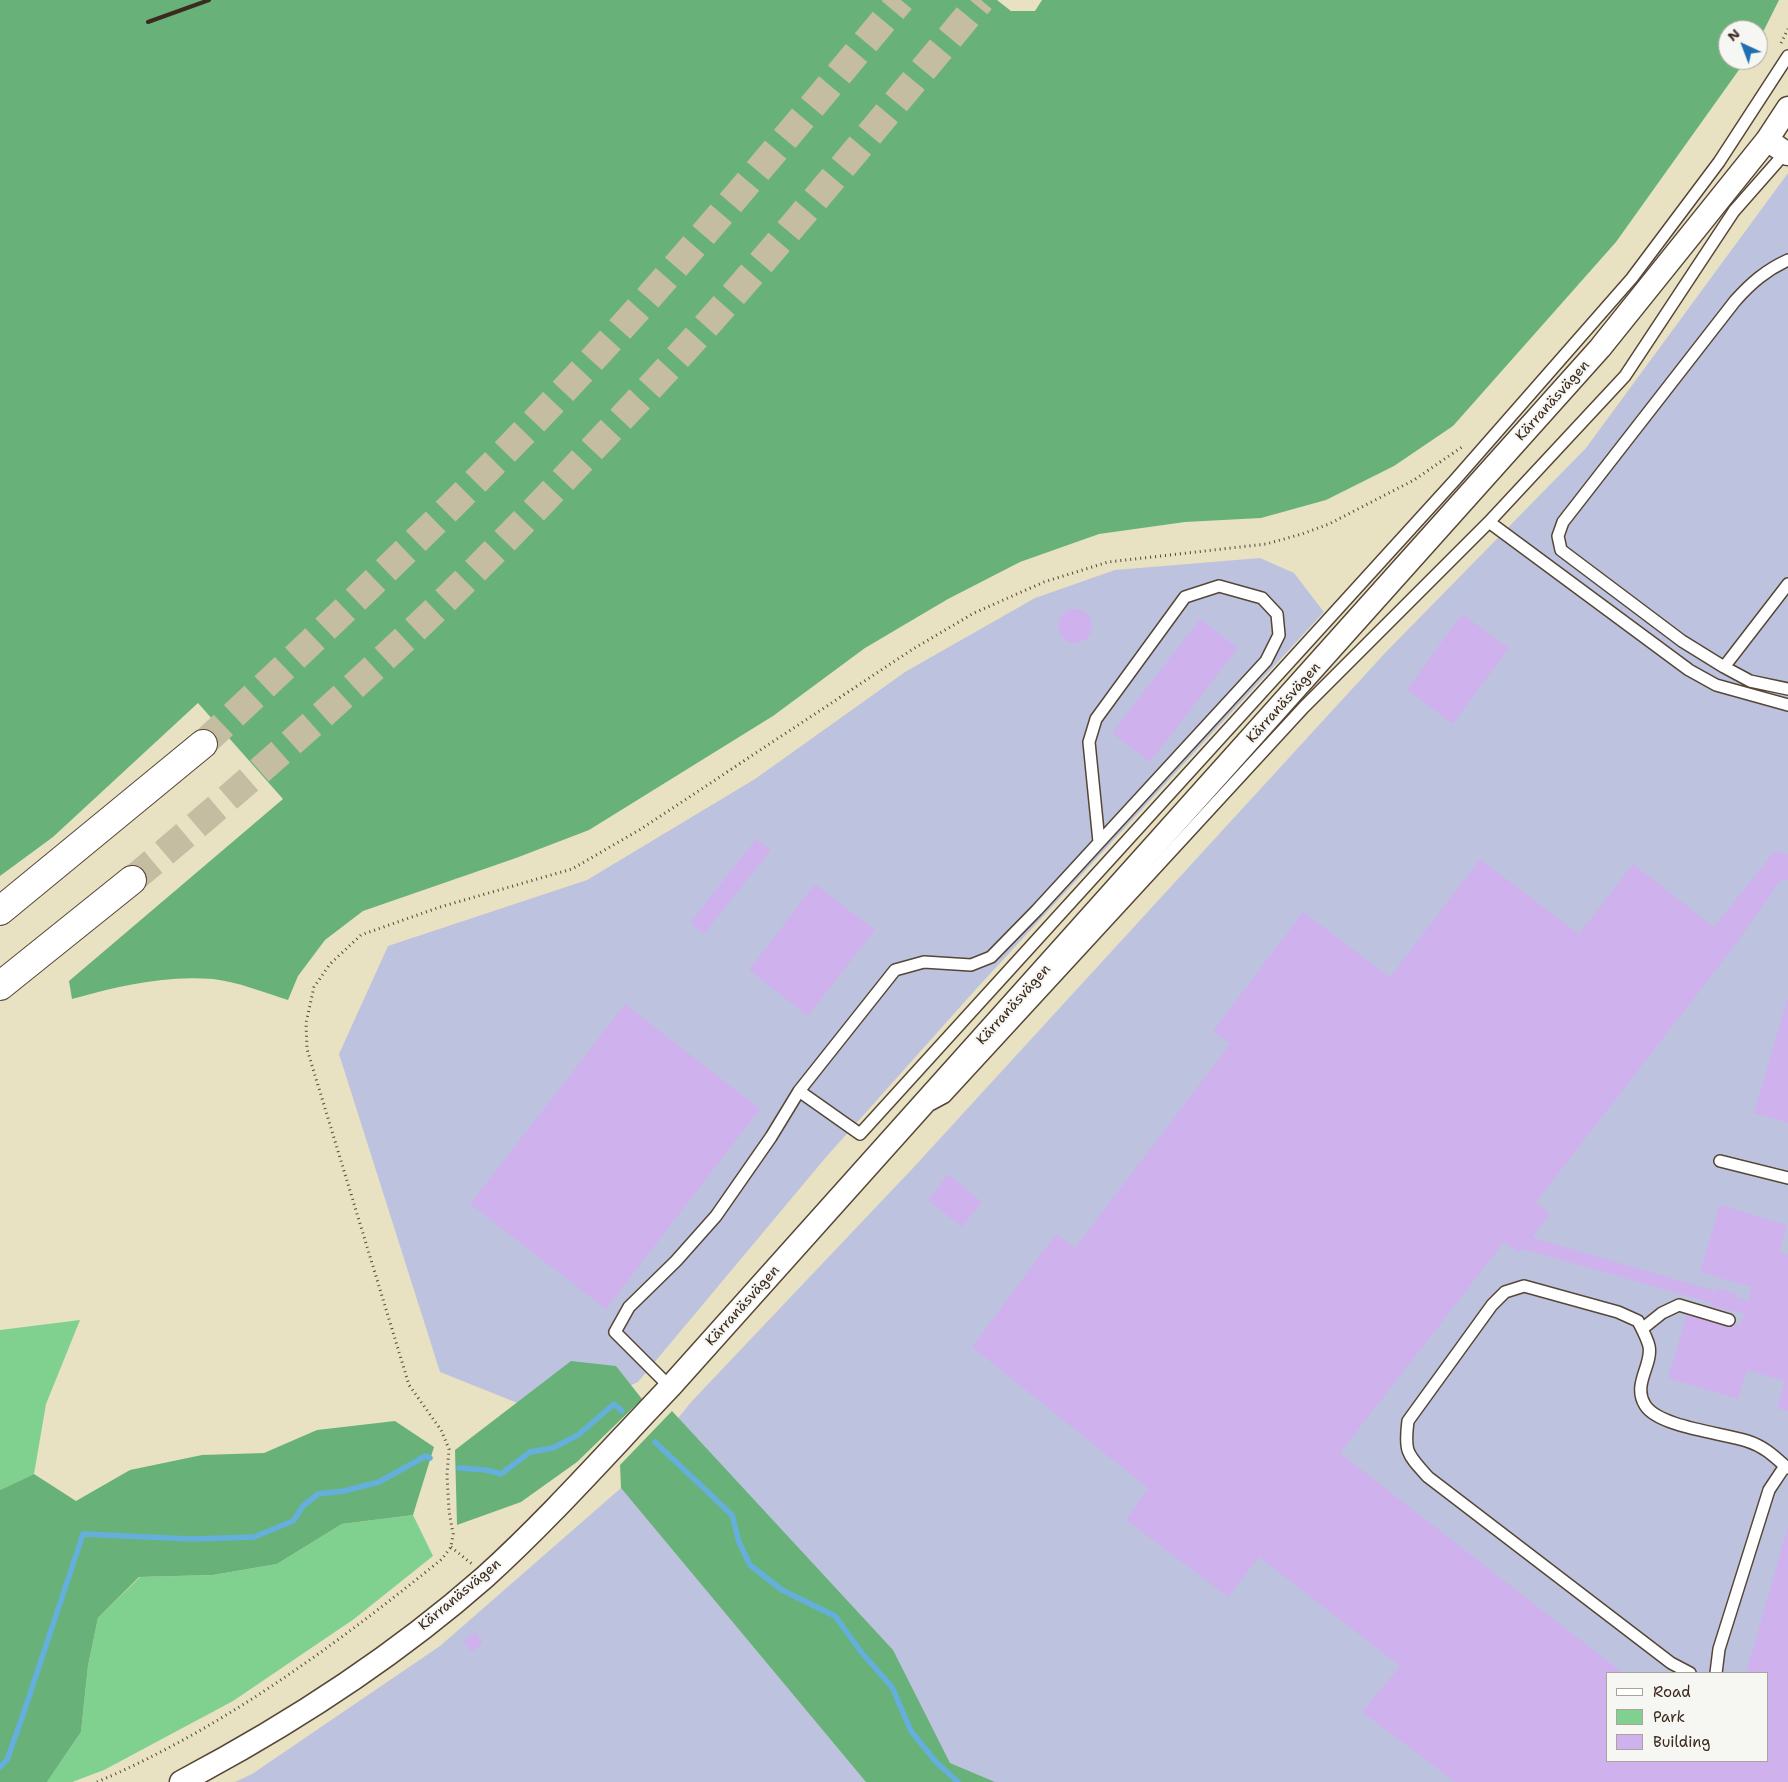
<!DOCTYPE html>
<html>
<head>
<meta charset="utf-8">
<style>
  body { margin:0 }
  #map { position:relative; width:1788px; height:1782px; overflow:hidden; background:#e8e2c2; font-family:"Shantell Sans",sans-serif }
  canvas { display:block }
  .legend { position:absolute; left:1606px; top:1672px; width:162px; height:90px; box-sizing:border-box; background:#f6f6f2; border:1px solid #aba49d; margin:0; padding:6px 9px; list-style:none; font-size:15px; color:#3b2a1e }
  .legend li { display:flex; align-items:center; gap:10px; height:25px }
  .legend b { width:25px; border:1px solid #aba49d }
  .north { position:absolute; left:1718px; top:20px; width:50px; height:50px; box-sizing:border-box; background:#f6f6f2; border:1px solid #aba49d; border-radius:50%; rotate:317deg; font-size:14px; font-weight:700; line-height:20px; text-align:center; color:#3b2a1e }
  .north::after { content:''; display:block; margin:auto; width:18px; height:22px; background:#1f6fb2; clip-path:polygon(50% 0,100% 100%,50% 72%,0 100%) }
</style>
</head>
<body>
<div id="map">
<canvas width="1788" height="1782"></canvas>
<ul class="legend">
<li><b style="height:6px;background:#fff"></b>Road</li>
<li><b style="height:14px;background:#80d090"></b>Park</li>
<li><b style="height:14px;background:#cfb1ee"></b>Building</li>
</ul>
<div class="north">N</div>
</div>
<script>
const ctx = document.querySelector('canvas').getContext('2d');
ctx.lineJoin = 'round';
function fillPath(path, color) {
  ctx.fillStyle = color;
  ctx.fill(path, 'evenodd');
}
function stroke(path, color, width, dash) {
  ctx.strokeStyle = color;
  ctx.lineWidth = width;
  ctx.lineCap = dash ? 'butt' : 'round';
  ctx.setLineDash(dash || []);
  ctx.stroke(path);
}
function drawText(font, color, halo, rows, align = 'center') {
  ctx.font = font + ' "Shantell Sans",sans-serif';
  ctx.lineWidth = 4;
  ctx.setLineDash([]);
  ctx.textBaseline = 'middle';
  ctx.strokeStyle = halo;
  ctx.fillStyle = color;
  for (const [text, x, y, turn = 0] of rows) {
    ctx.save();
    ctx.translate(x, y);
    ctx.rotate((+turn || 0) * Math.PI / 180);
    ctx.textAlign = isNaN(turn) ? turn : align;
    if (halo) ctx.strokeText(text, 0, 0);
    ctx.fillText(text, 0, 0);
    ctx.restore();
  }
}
const industrial = new Path2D(`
  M1788,173V1782H235L252,1774L440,1646L621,1488L692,1401L913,1168L1385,653L1586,448ZM1607,1673H1767V1761H1607Z
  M1260,558L1294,573L1324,612L977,988L827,1156L638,1382L555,1418L440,1372L339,1054L388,946L587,880L755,779L905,672L1035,598L1115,570Z`);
const green = new Path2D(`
  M80,1320L46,1404L34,1474L0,1490V1330Z
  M413,1515L433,1556L354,1619L233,1701L104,1770L72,1782H47L81,1732L88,1666L98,1618L140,1577L213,1575L277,1564L342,1524Z`);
const forest = new Path2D(`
  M0,0H997L1011,11H1035L1042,0H1779L1758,42V30H1728V60H1746L1616,242L1453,426L1394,466L1326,500L1261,518L1185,522L1099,534L1020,562L948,599L865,648L773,716L589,830L516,858L363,911L325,940L298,976L288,1000C263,992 238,982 213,979C164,975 119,986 72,999L69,981L283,799L198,703L53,837L0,876Z
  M571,1361L616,1366L642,1399L577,1462L521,1502L457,1525L455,1450Z
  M672,1411L893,1650L950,1763L995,1782H866L621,1488L620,1465Z
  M395,1421L434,1447L413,1515L342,1524L277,1564L213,1575L139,1577L98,1618L88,1666L81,1732L47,1782H0V1490L34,1474L76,1501L130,1470L202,1455L264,1453L317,1430Z`);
const stream = new Path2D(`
  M655,1442L732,1515L739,1542L750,1565L782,1590L835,1616L862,1653L892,1687L911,1731L936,1762L958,1782
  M459,1468L486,1470L501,1474L530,1452L553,1448L578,1435L614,1404L622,1411
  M0,1767L7,1760L23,1715L83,1534L192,1539L254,1537L293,1521L303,1506L318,1494L344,1491L379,1482L426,1456L430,1458`);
const building = new Path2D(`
  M1058 626a17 17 0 1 1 34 0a17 17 0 1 1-34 0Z
  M1462,614L1509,648L1453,724L1407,690Z
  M1200,619L1238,648L1150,762L1112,733Z
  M756,839L771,850L704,934L690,923Z
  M1775,851L1788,855V879L1780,881L1736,944L1536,1202L1550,1214L1533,1236L1537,1239L1716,1291L1717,1288L1736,1294L1735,1297L1749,1301L1751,1287L1700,1272L1720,1205L1787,1225L1779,1252L1788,1254V1411L1777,1408L1785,1381L1747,1370L1738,1399L1668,1378L1688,1310L1740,1325L1745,1314L1711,1306L1712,1303L1523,1249L1519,1253L1504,1242L1340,1453L1623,1673H1607V1761H1767V1673H1746L1788,1526V1782H1455L1362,1712L1400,1666L1259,1557L1228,1597L1126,1520L1148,1488L972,1347L1056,1234L1075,1248L1230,1044L1213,1031L1303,912L1390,977L1480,859L1579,934L1633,864L1714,927Z
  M815,884L875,930L808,1016L749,970Z
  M1787,1000H1788V1123L1754,1113Z
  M625,1004L760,1109L606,1309L470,1204Z
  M948,1174L982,1202L962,1227L928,1200Z
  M475,1632L483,1643L472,1652L463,1641Z`);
const highwayTunnel = new Path2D(`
  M203,744C321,633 440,521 552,403C674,274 787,136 901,0
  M132,880C221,805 310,728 395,648C477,572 555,489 632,407C754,277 867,137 981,0`);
const path = new Path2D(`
  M1781,43L1788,29
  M451,1547L472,1564
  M97,1782C222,1729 337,1644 442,1559L451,1547L453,1534L449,1511L447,1475L449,1449L441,1430L409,1385L307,1049L306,1023L314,987L330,964L361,935L440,907L572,869L641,829L913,649L974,613L1044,582L1108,562L1266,544L1302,534L1329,524L1414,480L1462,447`);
const lane = new Path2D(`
  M1788,260C1766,270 1751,283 1735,301L1563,522L1558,536L1561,550L1682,641L1724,667L1750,681L1788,689
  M1489,522L1625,376L1734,211L1786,152
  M1724,667L1788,584
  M799,1091L860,1134L1455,480L1632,278L1719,162L1788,56
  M932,1104L945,1097L1304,707L1489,522L1689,670L1716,685L1788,705
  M1720,1161L1788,1178
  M1642,1329L1662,1313L1679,1305L1729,1320
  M670,1387L615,1332L629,1307L676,1261L716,1216L771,1137L799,1091L895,970L924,962L971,965L991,957L1037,910L1266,661L1279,635L1277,614L1262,598L1219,586L1185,597L1096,719L1089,742L1099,842
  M1690,1673L1671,1663L1428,1477C1407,1454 1404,1452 1408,1421L1492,1305L1505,1292L1524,1286L1618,1312L1638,1321C1642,1329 1647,1338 1649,1346C1653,1365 1632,1384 1645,1405C1658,1427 1723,1433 1747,1441C1763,1446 1773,1455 1785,1466
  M1716,1673L1719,1649L1769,1490L1785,1466L1788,1468`);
const street = new Path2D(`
  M1767,140L1788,154
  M181,1782C289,1725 393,1658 485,1577C550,1518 609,1451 670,1387L1600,348L1767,140L1788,108`);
const highway = new Path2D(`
  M0,911L203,744
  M0,986L132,880`);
const rail = new Path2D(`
  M148,22L209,0`);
const streetNames = [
  ["Kärranäsvägen",1553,401,-48],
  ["Kärranäsvägen",1284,703,-48],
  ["Kärranäsvägen",1014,1005,-48],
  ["Kärranäsvägen",743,1306,-48],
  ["Kärranäsvägen",460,1595,-40]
];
fillPath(industrial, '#bdc3de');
fillPath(green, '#80d090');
fillPath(forest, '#68b27a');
stroke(stream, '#64afdc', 5.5);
fillPath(building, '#cfb1ee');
stroke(highwayTunnel, '#c5bda1', 28, [28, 14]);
stroke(lane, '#554637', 14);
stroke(street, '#554637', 25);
stroke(highway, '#554637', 30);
stroke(path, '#554637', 3, [1, 4]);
stroke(lane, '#fff', 11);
stroke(street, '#fff', 22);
stroke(highway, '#fff', 28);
stroke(rail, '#3b2a1e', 4);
drawText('14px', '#3b2a1e', '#f6f6f2', streetNames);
</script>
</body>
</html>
